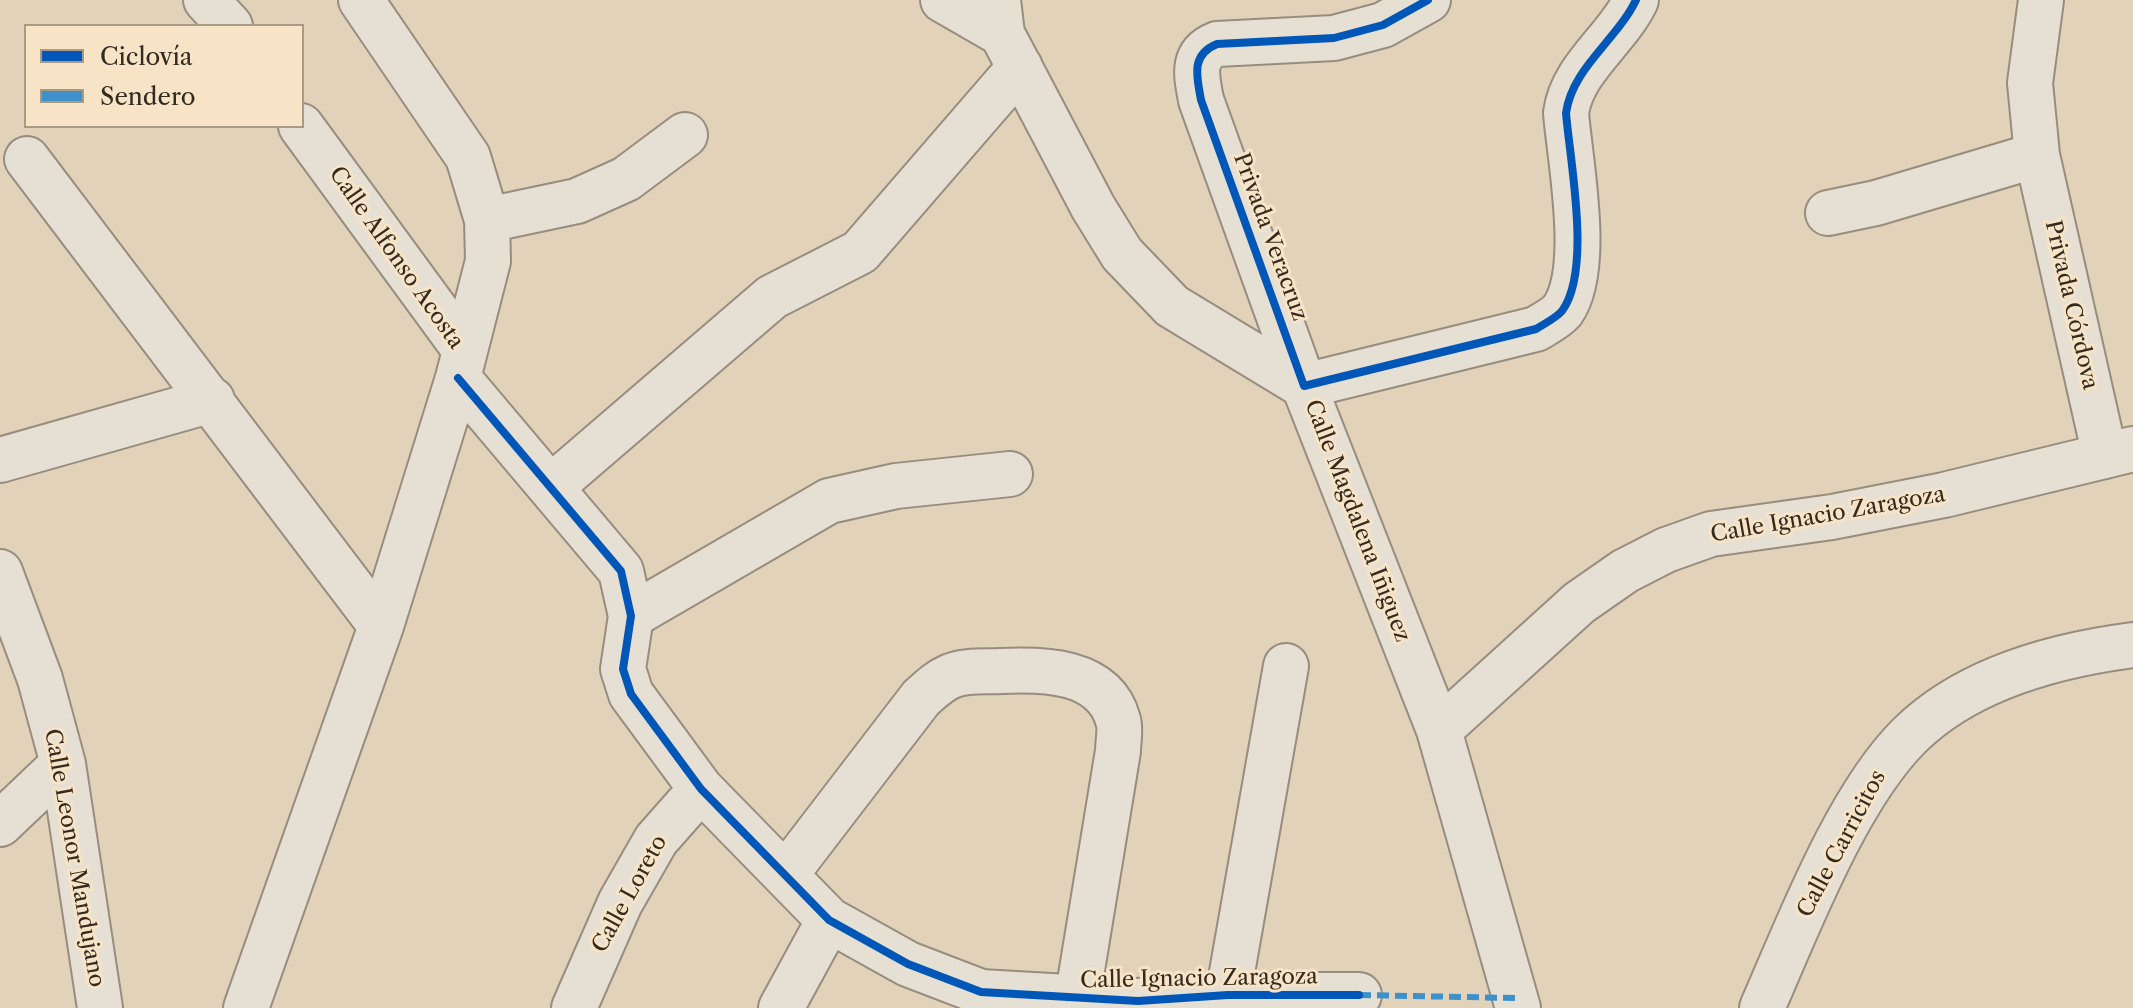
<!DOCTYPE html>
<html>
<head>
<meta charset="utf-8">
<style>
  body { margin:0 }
  #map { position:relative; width:2133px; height:1008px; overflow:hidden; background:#e2d2ba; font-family:"Libre Caslon Text",serif }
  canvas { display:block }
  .legend { position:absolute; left:24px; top:24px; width:280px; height:104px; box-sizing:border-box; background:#f7e4c7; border:2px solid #a99a84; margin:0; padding:10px 14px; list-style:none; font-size:24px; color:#342a20 }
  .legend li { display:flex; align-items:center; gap:16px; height:40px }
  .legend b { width:40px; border:2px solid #a99a84 }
</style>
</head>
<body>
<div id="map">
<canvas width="2133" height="1008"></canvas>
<ul class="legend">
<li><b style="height:10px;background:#0057b8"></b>Ciclovía</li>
<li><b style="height:10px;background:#3d90ca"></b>Sendero</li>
</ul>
</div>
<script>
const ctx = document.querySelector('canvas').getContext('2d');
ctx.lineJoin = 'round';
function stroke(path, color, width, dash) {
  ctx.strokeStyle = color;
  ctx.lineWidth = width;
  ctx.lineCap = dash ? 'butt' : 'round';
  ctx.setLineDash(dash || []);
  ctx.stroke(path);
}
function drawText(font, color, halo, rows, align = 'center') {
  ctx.font = font + ' "Libre Caslon Text",serif';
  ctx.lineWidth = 6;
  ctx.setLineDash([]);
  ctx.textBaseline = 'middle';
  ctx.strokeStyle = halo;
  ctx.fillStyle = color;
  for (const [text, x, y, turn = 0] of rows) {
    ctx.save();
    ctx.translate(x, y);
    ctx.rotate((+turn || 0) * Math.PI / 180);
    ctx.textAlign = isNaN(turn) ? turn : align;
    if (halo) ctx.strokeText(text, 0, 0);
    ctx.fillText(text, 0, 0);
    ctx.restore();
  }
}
const minor = new Path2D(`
  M206,0L230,26
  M943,0L1002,34
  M998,0L1002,34L1093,207L1122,254L1172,306L1304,386L1439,730L1518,1008
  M1428,0L1383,25L1334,38L1217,44C1190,55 1197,77 1201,100L1304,386L1536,329C1544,324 1556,318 1562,311C1592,270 1570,162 1566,113C1572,68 1617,40 1636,0
  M2041,0L2030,83L2037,155L2105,456
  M301,126L465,350
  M27,159L381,626
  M1828,213L1876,203L2037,155
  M487,220L577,201L626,179L685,135
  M458,378L621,571L631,616L623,669L631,694L701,789L829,920L908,964L981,992L1138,1001L1228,995H1359
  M0,460L212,400
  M551,487L772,297L860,252L1020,67
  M0,572L40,679L63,764L100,1008
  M631,616L829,501L896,486L1010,474
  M1439,730L1579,603L1625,571L1666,550L1711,534L1832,517L1944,495L2133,449
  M0,824L63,764
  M786,874L921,698C930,690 939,681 951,676C966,670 984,672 1001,671C1042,669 1104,669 1118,720C1121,729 1118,742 1118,751L1077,1000
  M1228,995L1286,666
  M246,1008L381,626L458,378L488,261L487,220L468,157L361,0
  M574,1008L620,903L656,840L701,789
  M781,1008L829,920
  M1762,1008C1798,926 1847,797 1910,735C1967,679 2056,655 2133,645`);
const quiet = new Path2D(`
  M1359,995L1516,998`);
const cycleway = new Path2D(`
  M1428,0L1383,25L1334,38L1217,44C1190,55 1197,77 1201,100L1304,386L1536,329C1544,324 1556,318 1562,311C1592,270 1570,162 1566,113C1572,68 1617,40 1636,0
  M458,378L621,571L631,616L623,669L631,694L701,789L829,920L908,964L981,992L1138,1001L1228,995H1359`);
const streetNames = [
  ["Privada Veracruz",1270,237,70],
  ["Calle Alfonso Acosta",396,258,55],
  ["Privada Córdova",2071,305,77],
  ["Calle Ignacio Zaragoza",1828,515,-10],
  ["Calle Magdalena Iñiguez",1357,521,69],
  ["Calle Carricitos",1842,844,-62],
  ["Calle Leonor Mandujano",74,858,80],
  ["Calle Loreto",630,894,-61],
  ["Calle Ignacio Zaragoza",1199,979,-1]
];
stroke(minor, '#978d7e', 48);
stroke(minor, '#e6dfd3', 44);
stroke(quiet, '#3d90ca', 6, [12, 6]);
stroke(cycleway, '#0057b8', 8);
drawText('22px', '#342a20', '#f7e4c7', streetNames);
</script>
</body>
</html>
